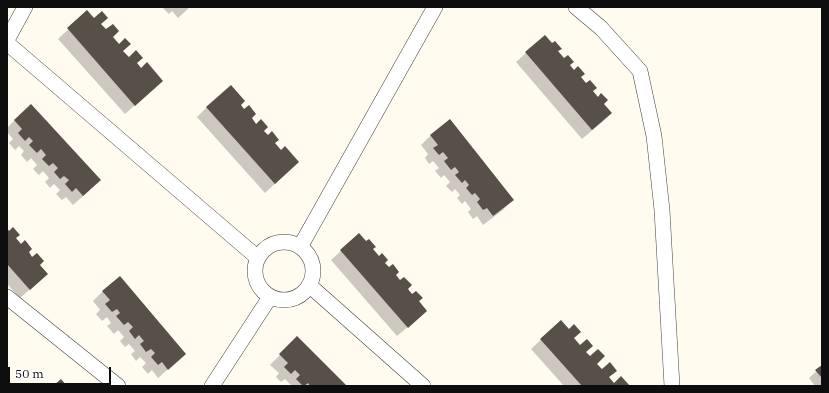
<!DOCTYPE html>
<html>
<head>
<meta charset="utf-8">
<style>
  body { margin:0 }
  #map { position:relative; width:829px; height:393px; overflow:hidden; background:#fffbef; font-family:"IBM Plex Serif",serif }
  canvas { display:block }
  .frame { position:absolute; inset:0; border:8px solid #0e0e0e; pointer-events:none }
  .scale { position:absolute; left:8px; top:367px; width:103px; height:18px; box-sizing:border-box; border:2px solid #0e0e0e; border-top:0; padding-left:5px; font-size:12px; line-height:14px; white-space:nowrap; color:#0e0e0e; -webkit-text-stroke:3px #fff; paint-order:stroke }
</style>
</head>
<body>
<div id="map">
<canvas width="829" height="393"></canvas>
<div class="frame"></div>
<div class="scale">50 m</div>
</div>
<script>
const ctx = document.querySelector('canvas').getContext('2d');
ctx.lineJoin = 'round';
function fillPath(path, color) {
  ctx.fillStyle = color;
  ctx.fill(path, 'evenodd');
}
function stroke(path, color, width, dash) {
  ctx.strokeStyle = color;
  ctx.lineWidth = width;
  ctx.lineCap = dash ? 'butt' : 'round';
  ctx.setLineDash(dash || []);
  ctx.stroke(path);
}
const shadow = new Path2D(`
  M162,7H190L178,18L172,11L169,14Z
  M87,12L100,24L122,51L141,69L152,90L125,114L58,39Z
  M557,52L611,113L601,123L582,139L516,62L526,53Z
  M239,105L281,151L298,162L265,193L197,117L207,107Z
  M15,120L90,190L73,205L66,197L62,200L56,194L60,190L54,184L50,188L45,182L49,178L43,171L39,175L33,169L37,165L31,158L27,162L21,155L24,151L19,146L15,150L9,143L13,139L7,132V128Z
  M450,120L512,200L503,210L483,225L477,216L473,219L468,212L471,209L465,201L462,204L457,198L460,195L455,189L452,192L446,186L450,182L444,175L441,178L435,171L439,168L433,161L429,164L425,158L428,154L421,145L430,136Z
  M7,229L39,265L37,283L20,298L7,284Z
  M372,249L418,302L416,320L397,336L331,260L341,251Z
  M120,277L185,354L158,378L152,370L148,374L142,367L146,363L140,357L136,361L131,354L135,351L129,344L125,347L120,341L124,337L118,330L114,334L107,326L111,323L107,317L102,321L96,314L100,310L93,301L102,292Z
  M561,321L573,339L602,371L616,370L608,378L614,384L629,386H564L531,349Z
  M297,338L345,386H290L291,385L285,379L281,382L276,377L279,373L270,365Z
  M822,366V386H815L809,378Z`);
const building = new Path2D(`
  M87,10L94,18L102,11L108,18L101,24L106,29L113,24L119,31L113,37L119,44L125,38L131,44L123,51L129,57L136,50L143,58L137,63L141,68L147,62L163,81L135,106L67,28Z
  M545,35L552,43L555,41L562,49L558,51L564,58L568,55L574,62L570,65L574,70L578,66L585,74L581,77L586,83L590,80L597,88L593,91L598,97L601,93L608,100L604,104L612,113L592,130L525,52Z
  M231,85L245,101L241,105L244,109L249,105L256,114L252,118L256,124L261,119L268,127L264,131L268,135L272,131L279,140L275,143L281,150L285,146L299,162L275,184L206,107Z
  M31,104L101,180L83,196L76,188L72,192L65,184L69,180L64,176L60,179L54,172L58,168L53,163L49,166L42,159L46,155L41,149L37,153L29,145L33,141L29,137L25,141L18,133L22,129L14,120Z
  M450,119L514,200L493,216L487,208L483,210L477,202L480,199L475,193L472,195L466,188L469,185L465,180L462,183L455,175L459,172L455,167L451,170L444,161L448,158L443,152L439,155L433,148L438,145L430,135Z
  M13,227L20,235L16,238L21,244L25,240L32,249L29,252L32,257L37,253L44,261L40,265L48,274L30,290L7,264V228L9,231Z
  M359,233L366,241L369,239L376,247L373,249L379,256L382,253L388,260L385,263L389,267L393,264L399,272L396,275L400,280L404,277L412,285L408,289L412,294L416,291L423,298L419,301L427,311L408,328L340,250Z
  M120,276L186,354L168,370L162,362L158,365L151,357L155,353L151,349L146,352L140,344L144,341L139,335L135,339L129,331L133,327L128,322L124,325L116,316L120,313L117,309L112,312L105,304L110,300L102,291Z
  M561,320L569,329L574,324L581,332L574,338L580,345L587,339L593,346L586,352L590,356L598,349L605,356L597,364L602,369L610,362L617,371L609,377L614,383L621,376L630,386H582L540,339Z
  M297,336L347,386H310L308,383L304,386H303L296,379L300,375L295,370L291,374L284,367L288,363L279,354Z
  M822,365V378L815,370Z
  M61,379L67,386H53Z`);
const street = new Path2D(`
  M576,7L601,28L640,71L654,136L662,210L672,386
  M7,40L25,7
  M7,43L258,258
  M255 271a29 29 0 1 1 58 0a29 29 0 1 1-58 0Z
  M300,247L435,7
  M309,285L423,386
  M7,297L118,386
  M212,386L270,297`);
fillPath(shadow, '#0003');
fillPath(building, '#584f49');
stroke(street, '#414141', 16);
stroke(street, '#fff', 15);
</script>
</body>
</html>
